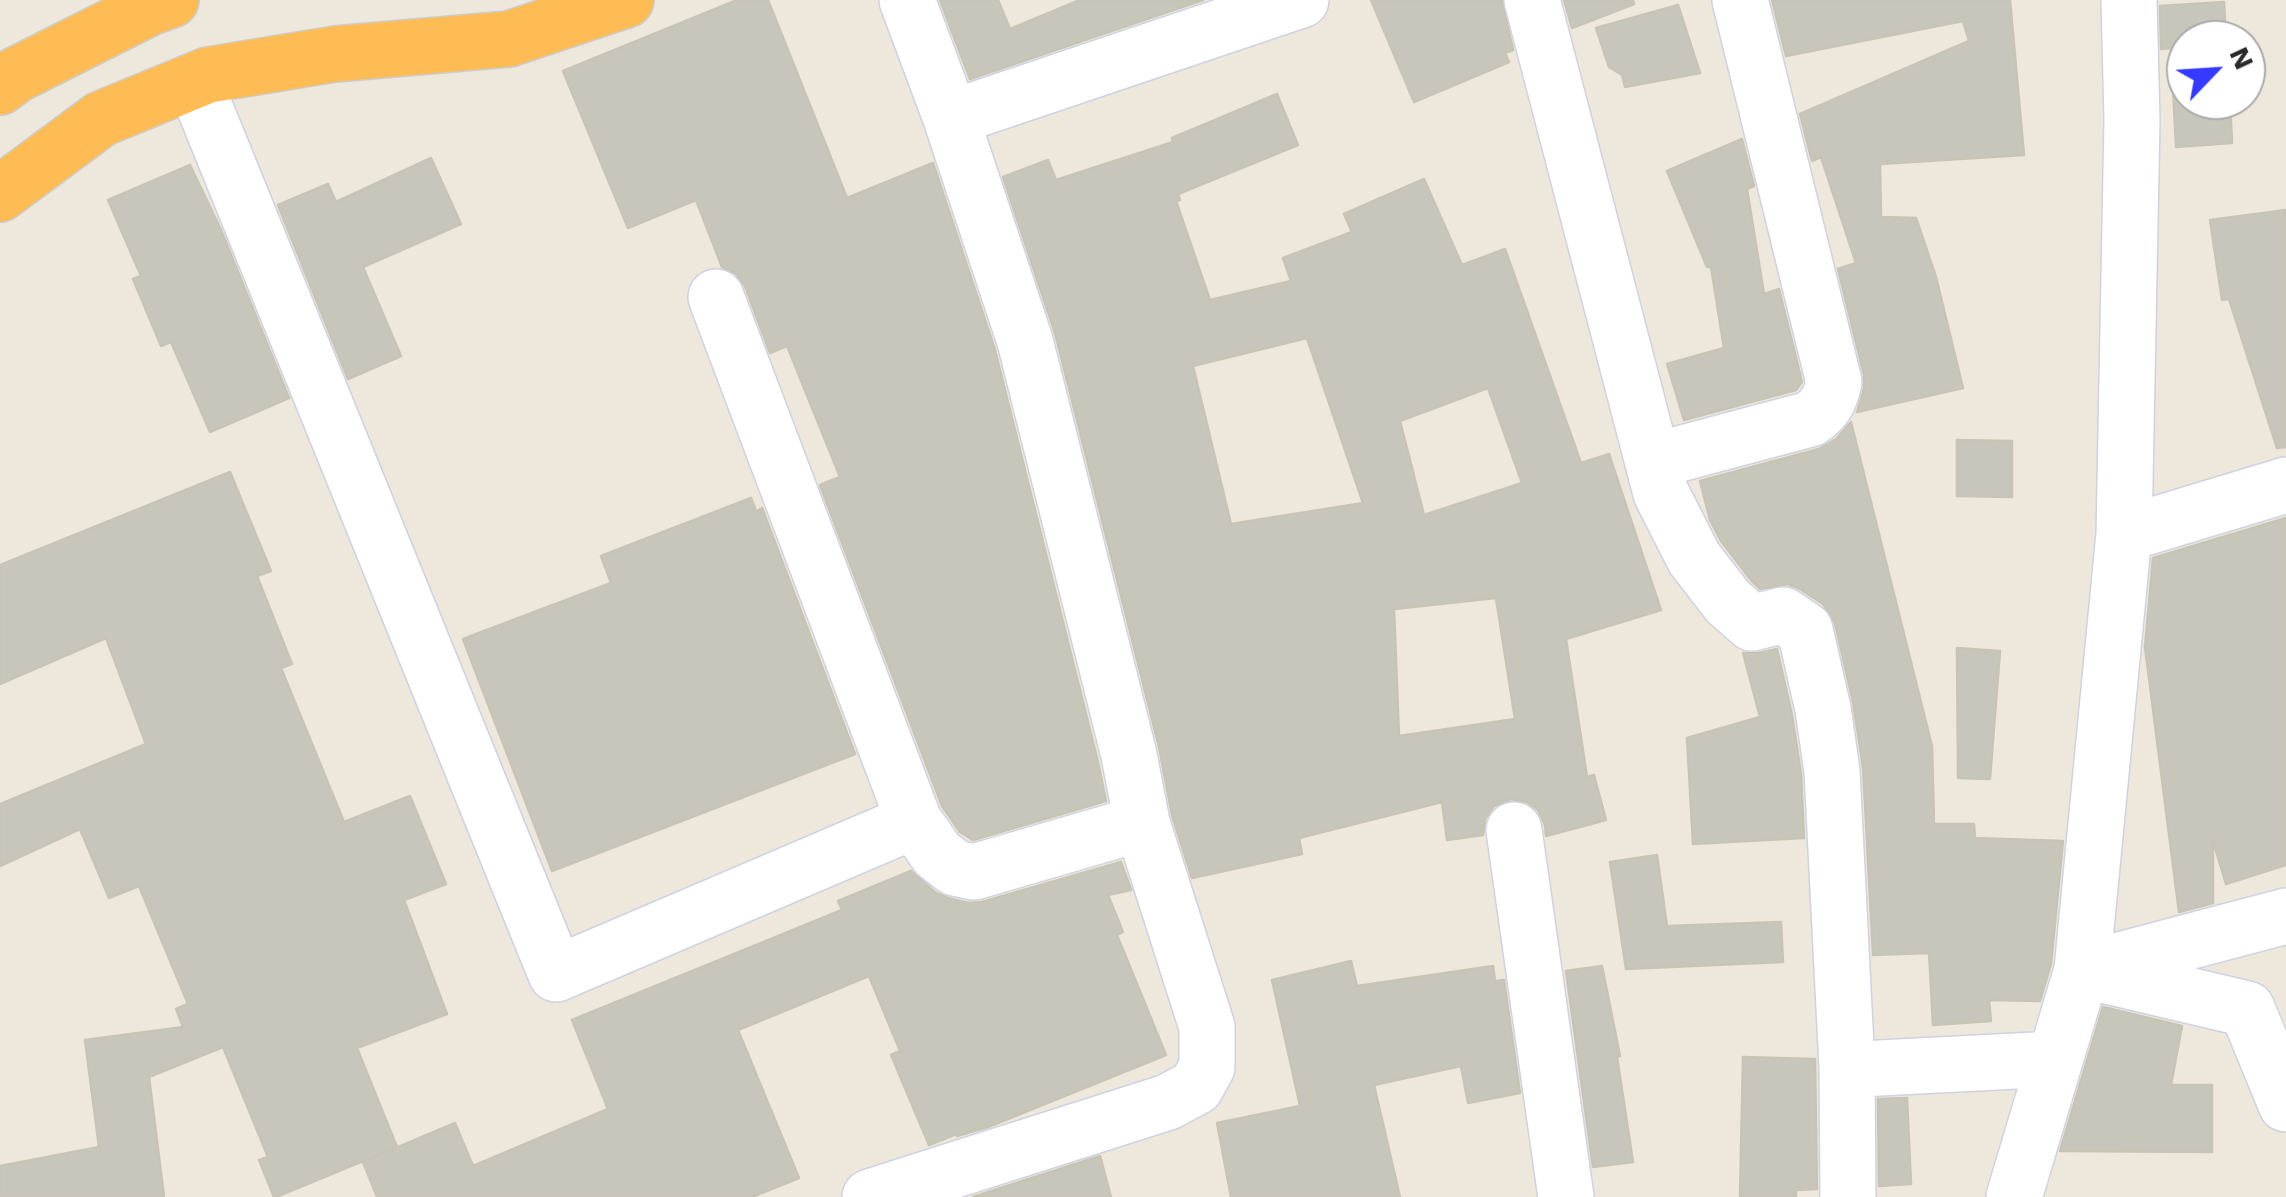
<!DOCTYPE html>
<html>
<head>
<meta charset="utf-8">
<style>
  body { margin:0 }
  #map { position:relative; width:2286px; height:1197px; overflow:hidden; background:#ede8db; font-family:"Work Sans",sans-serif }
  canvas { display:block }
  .north { position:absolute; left:2166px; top:20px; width:100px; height:100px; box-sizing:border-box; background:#fff; border:2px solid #aaa; border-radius:50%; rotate:65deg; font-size:28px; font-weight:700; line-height:40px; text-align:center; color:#2a2a2a }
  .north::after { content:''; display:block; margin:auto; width:35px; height:45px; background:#3639ff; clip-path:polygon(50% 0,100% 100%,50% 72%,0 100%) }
</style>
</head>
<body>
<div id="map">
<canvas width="2286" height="1197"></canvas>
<div class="north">N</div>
</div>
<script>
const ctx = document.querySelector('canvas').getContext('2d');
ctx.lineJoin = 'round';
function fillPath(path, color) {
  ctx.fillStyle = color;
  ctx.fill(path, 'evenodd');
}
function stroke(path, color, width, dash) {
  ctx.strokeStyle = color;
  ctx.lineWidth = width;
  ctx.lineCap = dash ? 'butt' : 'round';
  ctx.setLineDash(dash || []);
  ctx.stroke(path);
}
const building = new Path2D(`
  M737,0H768L847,198L933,163L995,350L1098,762L1106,801L973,840L960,832L942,806L820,485L840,477L787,346L770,353L745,286L736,274L722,267L696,200L628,228L563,71Z
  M940,0H998L1010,29L1080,0H1203L970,79Z
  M1371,0H1502L1513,50L1505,53L1509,62L1414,102Z
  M1564,0H1633L1634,4L1572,28Z
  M1772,0H2010L2024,155L1880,164L1881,217L1916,218L1936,277L1963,388L1857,412L1864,389V375L1838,269L1856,263L1821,157L1812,161L1800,114L1969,41L1963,21L1786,56Z
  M2224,2L2226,40H2186V100H2230L2232,143L2176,147L2171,48L2161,49L2160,6Z
  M1678,5L1700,73L1625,87L1622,75L1609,67L1596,28Z
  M1277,94L1298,145L1178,194L1180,200L1176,201L1210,300L1291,281L1283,258L1352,232L1344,214L1424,179L1462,265L1505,249L1581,463L1609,454L1661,610L1566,639L1587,777L1594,775L1606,820L1546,836L1545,825L1538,810L1527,802L1511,799L1494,806L1485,819L1483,835L1447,840L1442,802L1299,838L1302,854L1192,878L1172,815L1159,747L1055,333L1003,177L1048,160L1056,180L1173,142L1172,138ZM1307,338L1363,503L1231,524L1193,366ZM1488,388L1522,483L1424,515L1400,421ZM1496,598L1515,719L1399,736L1394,609Z
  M1742,139L1754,186L1747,189L1764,294L1779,289L1802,382L1796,390L1684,420L1667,364L1724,348L1711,267H1707L1667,171Z
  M431,158L461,224L363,267L401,356L348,379L278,205L328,184L336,202Z
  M190,165L221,230L289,398L210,432L171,342L161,346L133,279L141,276L108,200Z
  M2286,210V447L2277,448L2229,299L2222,300L2210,220Z
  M1851,422L1932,746L1934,824H1974L1975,838L2063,841L2051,964L2040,1001L1989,1000L1991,1021L1933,1025L1929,953L1873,955L1863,767L1853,702L1835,623L1823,604L1800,589L1788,584L1760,589L1751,580L1721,541L1710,520L1700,481L1819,449L1836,439Z
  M1957,440L2012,441V497L1957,496Z
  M230,472L271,571L257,576L292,664L281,668L344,822L410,796L446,884L404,900L447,1014L357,1048L397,1147L276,1197H274L259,1160L268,1157L223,1047L149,1077L164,1197H0V1166L99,1147L85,1040L183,1027L176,1009L188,1004L139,886L109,898L80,829L0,866V804L146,744L106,638L0,684V565Z
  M751,498L756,511L762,508L855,754L552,871L463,639L611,583L601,556Z
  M2286,518V865L2226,884L2213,841V903L2179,912L2145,647L2153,558Z
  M1957,648L2000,651L1990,779L1958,778Z
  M1777,649L1792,715L1801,774L1804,838L1693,844L1687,738L1760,717L1743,653H1759Z
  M1657,855L1667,926L1781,922L1783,962L1626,969L1610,862Z
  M1121,862L1131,890L1108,895L1123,932L1117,935L1166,1055L988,1127L957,1136L956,1134L929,1145L891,1055L900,1051L869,976L738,1030L799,1178L752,1197H377L363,1162L455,1123L473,1166L608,1109L572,1020L842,910L838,901L911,871L936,893L948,898L968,903L982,902Z
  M1351,961L1357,986L1493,966L1495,981L1504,980L1520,1093L1468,1103L1461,1066L1374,1085L1400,1197H1231L1217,1123L1300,1106L1272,980Z
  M1602,966L1620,1056L1617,1057L1633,1162L1593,1167L1566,971Z
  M2103,1007L2182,1026L2171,1085H2212V1152L2060,1151Z
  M1743,1057L1815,1059L1817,1189L1796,1190V1197H1740Z
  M1907,1098L1911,1184L1879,1186L1878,1099Z
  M1100,1156L1111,1197H973Z`);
const minor = new Path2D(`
  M1532,0L1661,493L1694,558L1728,602L1752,623L1783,615L1805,630L1823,709L1832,771L1847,1067L1860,1069L2055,1059
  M2129,0L2132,120L2124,534L2082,970L2247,1009L2286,1104
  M194,81L556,974L914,821L716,297
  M951,118L1301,0
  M1653,461L1810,419C1825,409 1830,400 1834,382L1740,0
  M2124,534L2286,485
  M914,821L937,854L955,868L974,872L1142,823
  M1514,830L1566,1197
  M1847,1067L1848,1197
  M870,1197L1168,1102L1196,1087L1207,1067V1027L1142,823L1129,755L1025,341L951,118L907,0
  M2014,1197L2082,970L2286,916`);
const highway = new Path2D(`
  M0,87L16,75L149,8L171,0
  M0,194L101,119L208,75L335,54L509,39L626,0`);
fillPath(building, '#c8c5bb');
stroke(building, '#c8c4b5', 2.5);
stroke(minor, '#d0d1e3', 58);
stroke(highway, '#ccc', 58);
stroke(minor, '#fff', 55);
stroke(highway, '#ffbc54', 55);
</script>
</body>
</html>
